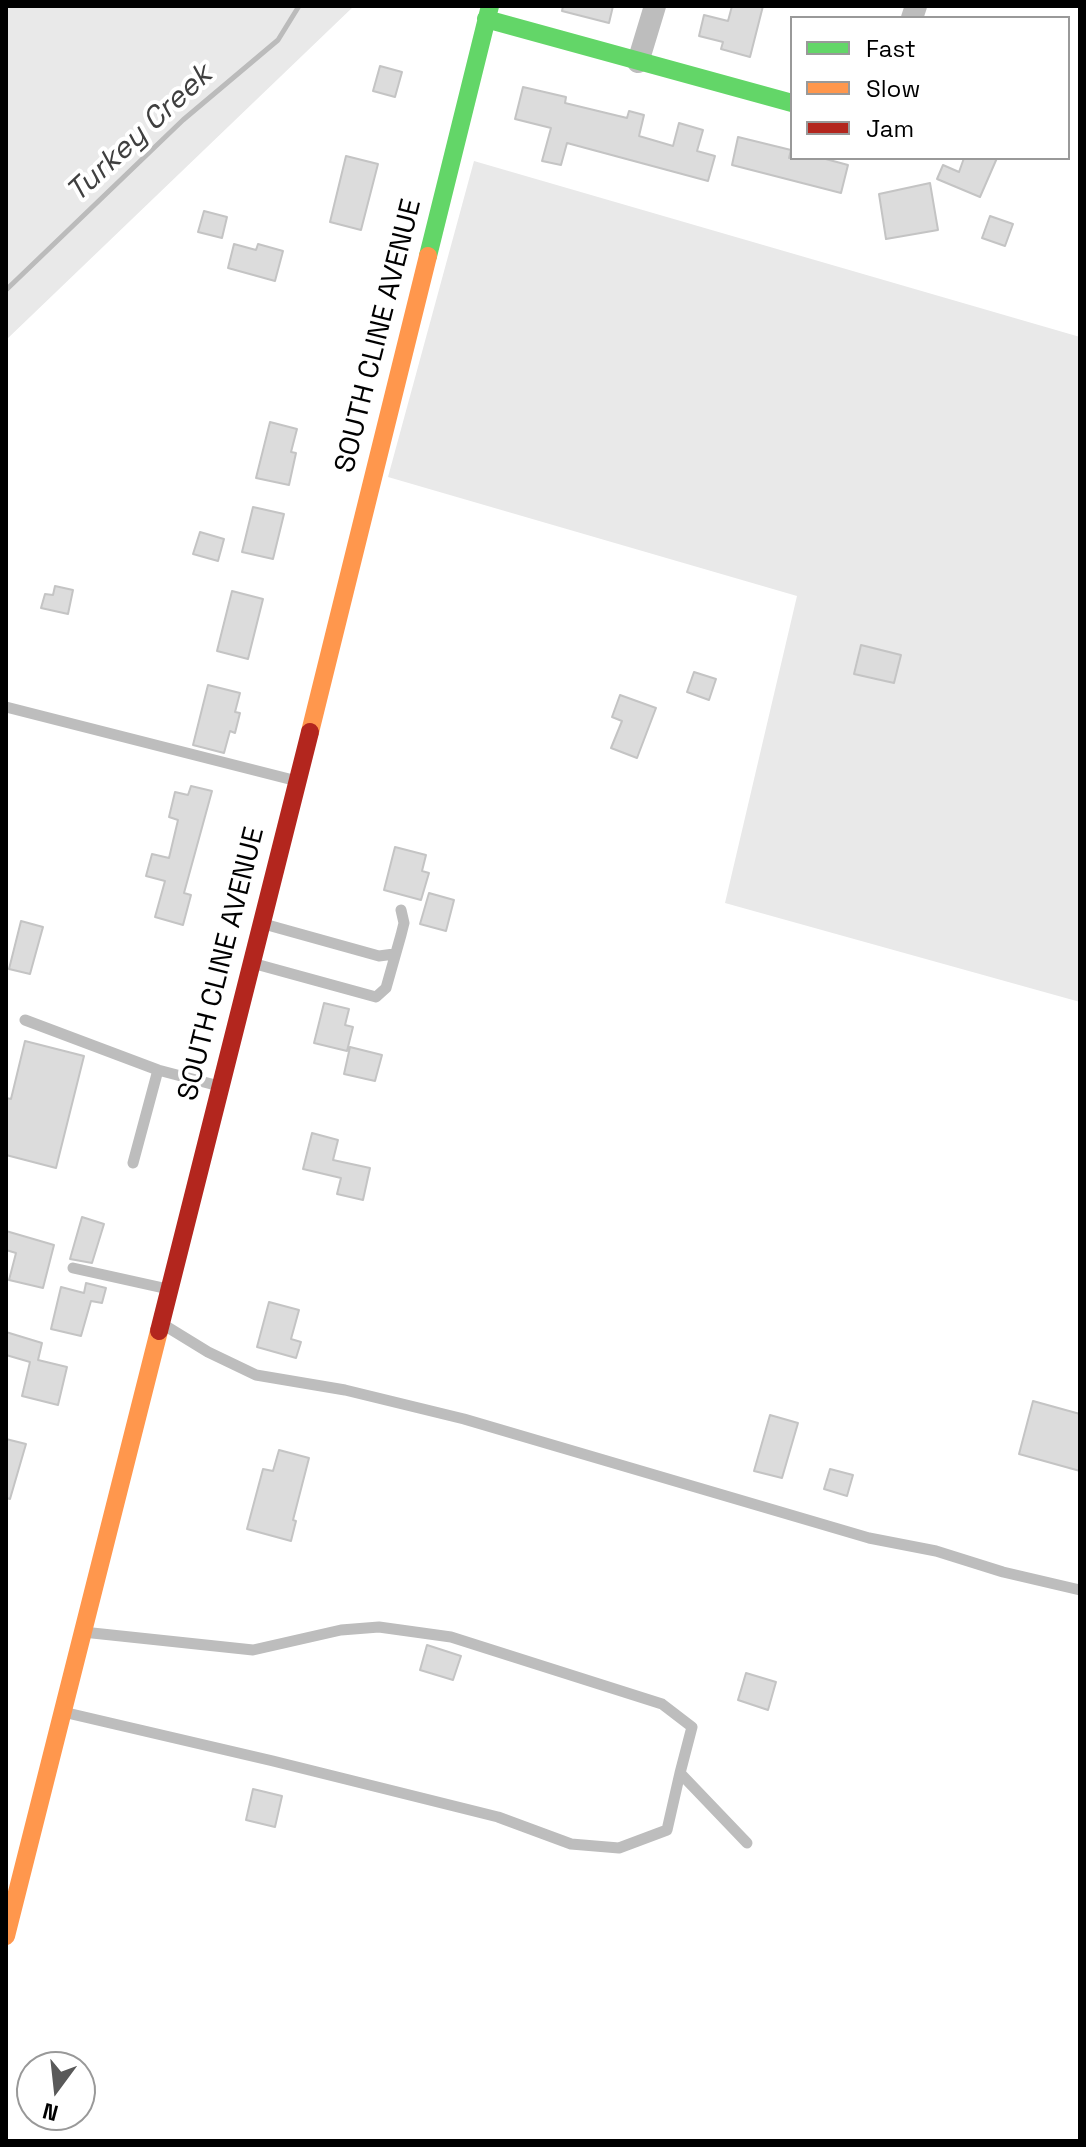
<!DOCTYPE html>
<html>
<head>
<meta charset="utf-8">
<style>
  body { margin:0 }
  #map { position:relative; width:1086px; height:2147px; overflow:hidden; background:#fff; font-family:"Space Grotesk",sans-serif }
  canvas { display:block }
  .frame { position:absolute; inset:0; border:8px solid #000; pointer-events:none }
  .legend { position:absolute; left:790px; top:16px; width:280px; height:144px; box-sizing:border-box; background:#fff; border:2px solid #999; margin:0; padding:10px 14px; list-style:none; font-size:24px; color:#000 }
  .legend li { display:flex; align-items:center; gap:16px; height:40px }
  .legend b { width:40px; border:2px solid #999 }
  .north { position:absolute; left:16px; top:2051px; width:80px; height:80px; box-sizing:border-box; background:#fff; border:2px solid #999; border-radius:50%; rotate:195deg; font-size:22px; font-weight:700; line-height:32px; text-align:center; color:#000 }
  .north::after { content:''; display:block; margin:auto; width:28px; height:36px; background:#595959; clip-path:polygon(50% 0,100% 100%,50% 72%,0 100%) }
</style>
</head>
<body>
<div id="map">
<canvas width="1086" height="2147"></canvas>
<div class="frame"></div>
<ul class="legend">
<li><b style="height:10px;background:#63d668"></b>Fast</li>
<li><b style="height:10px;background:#ff974d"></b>Slow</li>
<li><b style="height:10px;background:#b3261e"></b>Jam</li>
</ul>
<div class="north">N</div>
</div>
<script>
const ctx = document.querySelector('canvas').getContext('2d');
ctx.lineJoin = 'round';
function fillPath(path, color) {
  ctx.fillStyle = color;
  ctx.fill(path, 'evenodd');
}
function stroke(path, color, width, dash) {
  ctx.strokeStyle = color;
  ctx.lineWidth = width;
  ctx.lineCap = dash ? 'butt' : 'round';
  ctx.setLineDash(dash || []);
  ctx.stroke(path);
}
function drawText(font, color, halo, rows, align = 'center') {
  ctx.font = font + ' "Space Grotesk",sans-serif';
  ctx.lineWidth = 8;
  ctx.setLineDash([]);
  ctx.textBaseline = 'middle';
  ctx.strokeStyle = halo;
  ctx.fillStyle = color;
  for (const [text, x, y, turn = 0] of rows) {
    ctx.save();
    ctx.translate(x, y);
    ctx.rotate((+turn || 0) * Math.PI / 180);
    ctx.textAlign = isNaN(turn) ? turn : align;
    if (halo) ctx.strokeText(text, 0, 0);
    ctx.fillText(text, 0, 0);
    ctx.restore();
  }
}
const green = new Path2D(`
  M6,6H354L6,340Z
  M474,161L1080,337V1002L725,903L797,596L388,477Z`);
const stream = new Path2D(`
  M6,290L183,120L278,40L299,6`);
const building = new Path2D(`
  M563,6H613L609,23L562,11Z
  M732,6H763L750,57L721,49L723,42L699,36L704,15L728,21Z
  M380,66L402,72L395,97L373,91Z
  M523,87L566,97L565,103L627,118L629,111L644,115L639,136L673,146L679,123L703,130L697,151L715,156L708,181L567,143L561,165L542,161L551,128L515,119Z
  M738,137L791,150L789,158H822L848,165L841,193L732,165Z
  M346,156L378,164L361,230L330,222Z
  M964,158H997L980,197L937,179L943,165L959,172Z
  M930,183L938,230L886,239L879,194Z
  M204,211L227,217L222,238L198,232Z
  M990,216L1013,224L1005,246L982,238Z
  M234,244L256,250L258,244L283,251L275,281L228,268Z
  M270,422L297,429L291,452L296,453L289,485L256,478Z
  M253,507L284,514L273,559L242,552Z
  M200,532L224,539L218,561L193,554Z
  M55,586L73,590L68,614L41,608L45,594L53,595Z
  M232,591L263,599L248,659L217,651Z
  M861,645L901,655L894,683L854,674Z
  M694,672L716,679L709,700L687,692Z
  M208,685L240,693L235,712L240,713L235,733L230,731L224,753L193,745Z
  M620,695L656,708L637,758L611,748L622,721L612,717Z
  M191,786L212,791L184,893L191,895L183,925L155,917L165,881L146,876L152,854L169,858L178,820L169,817L175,792L188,795Z
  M395,847L426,855L422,871L429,873L421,900L384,890Z
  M429,893L454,900L446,931L420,924Z
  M21,921L43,927L30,974L9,969Z
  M324,1003L349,1009L345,1025L353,1027L347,1051L314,1043Z
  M25,1041L84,1056L56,1168L6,1155V1098L11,1099Z
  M350,1047L382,1055L375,1081L344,1074Z
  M312,1133L338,1140L333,1160L370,1168L363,1200L337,1194L341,1178L303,1169Z
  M82,1217L104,1224L92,1263L70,1259Z
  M6,1231L54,1245L43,1288L9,1280L16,1253L6,1250Z
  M86,1283L106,1288L102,1303L91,1301L81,1336L51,1329L61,1287L84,1293Z
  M269,1302L299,1310L291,1339L301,1342L296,1358L257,1347Z
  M6,1332L42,1343L38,1360L67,1367L58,1405L22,1396L30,1362L6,1355Z
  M1033,1401L1080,1414V1471L1019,1454Z
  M770,1415L798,1423L782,1478L754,1471Z
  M6,1439L26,1444L10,1499L6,1498Z
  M279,1450L309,1458L293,1520L296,1521L291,1541L247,1529L263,1469L273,1471Z
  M830,1469L853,1475L847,1496L824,1489Z
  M427,1645L461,1656L453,1680L420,1670Z
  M746,1673L776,1682L768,1710L738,1700Z
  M253,1789L282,1796L275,1827L246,1820Z`);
const lane = new Path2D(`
  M6,707L297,781
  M264,924L379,956L394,954
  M252,963L376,997L386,988L401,935L404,923L401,910
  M25,1020L158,1070
  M133,1163L158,1070L219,1086
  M73,1268L168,1289
  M164,1325L208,1352L256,1375L345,1390L464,1419L869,1538L936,1551L1003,1572L1080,1590
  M83,1632L253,1650L341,1630L379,1627L451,1637L662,1704L692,1727L680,1773L747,1843
  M63,1712L273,1761L498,1817L571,1844L619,1848L667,1830L680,1773`);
const street = new Path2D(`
  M912,18L916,6
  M638,62L655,6`);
const fast = new Path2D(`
  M486,19L792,103
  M428,256L490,6`);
const slow = new Path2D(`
  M310,732L428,256
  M6,1936L159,1331`);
const jam = new Path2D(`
  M159,1331L310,732`);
const streetNames = [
  ["SOUTH CLINE AVENUE",379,336,-76],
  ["SOUTH CLINE AVENUE",222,964,-76]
];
const waterNames = [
  ["Turkey Creek",140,134,-43]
];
fillPath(green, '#e9e9e9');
stroke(stream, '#bbb', 5);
fillPath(building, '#dcdcdc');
stroke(building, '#c4c4c4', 2);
stroke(lane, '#bdbdbd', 11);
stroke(street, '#bdbdbd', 22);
stroke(fast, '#63d668', 18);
stroke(slow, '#ff974d', 18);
stroke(jam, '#b3261e', 18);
drawText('28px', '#000', '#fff', streetNames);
drawText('italic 30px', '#3f3f3f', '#fff', waterNames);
</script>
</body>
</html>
